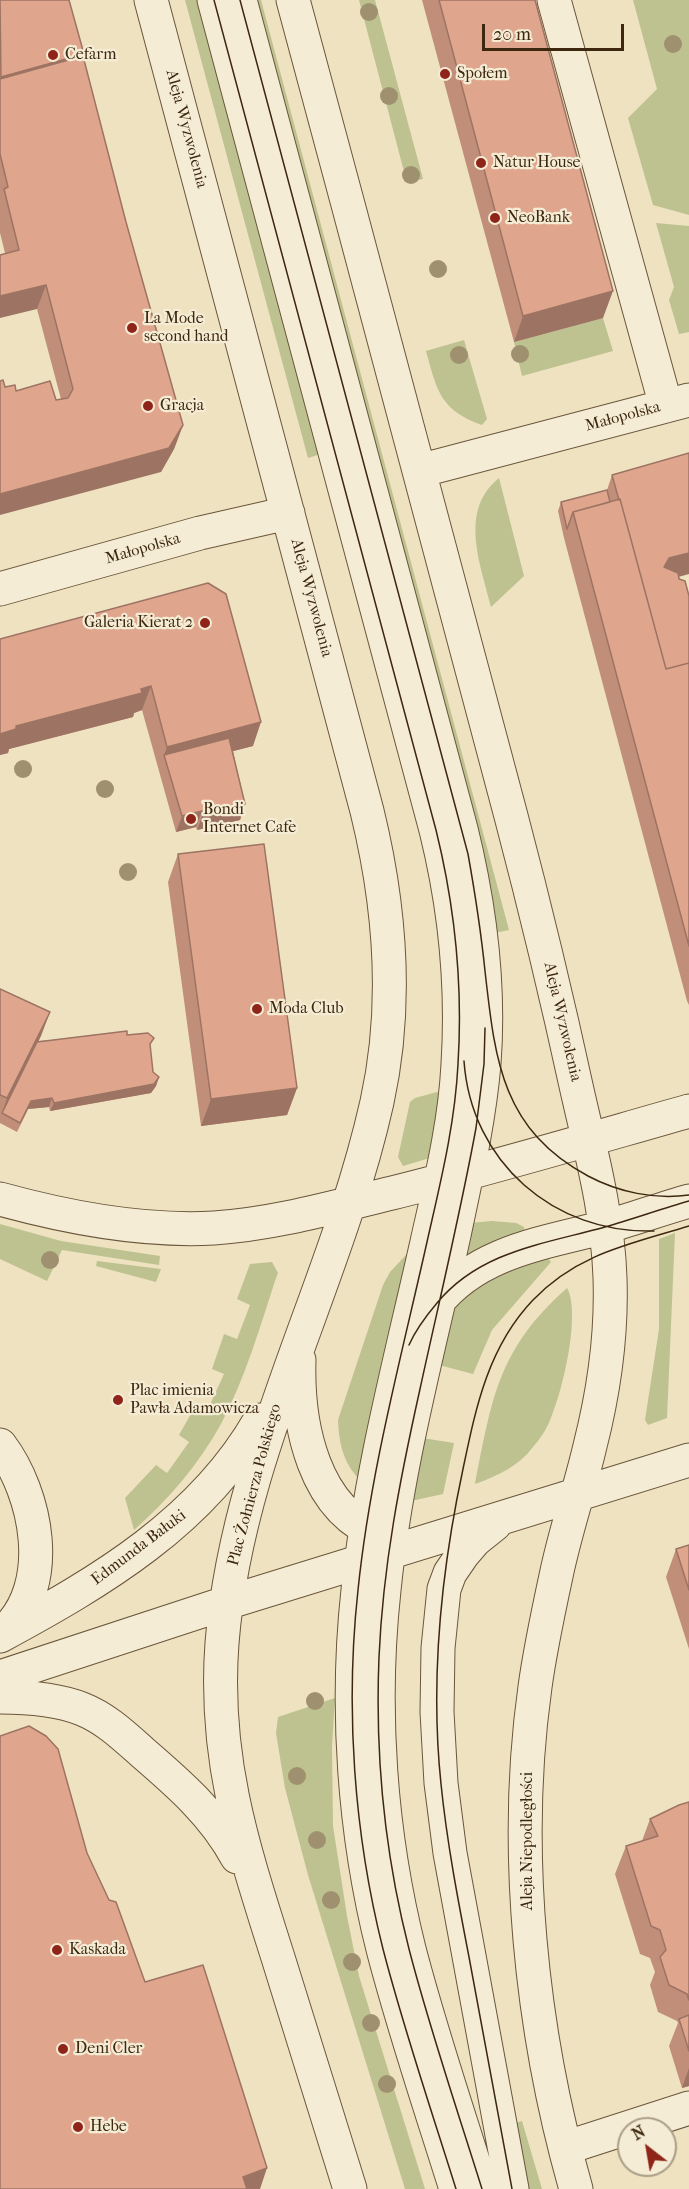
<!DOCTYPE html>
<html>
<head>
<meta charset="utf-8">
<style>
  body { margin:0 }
  #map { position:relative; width:689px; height:2189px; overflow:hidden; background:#efe2c0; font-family:"IM FELL French Canon",serif }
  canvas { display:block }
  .north { position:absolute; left:617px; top:2117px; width:60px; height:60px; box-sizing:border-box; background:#f5ecd6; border:2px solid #ab9e86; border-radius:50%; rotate:329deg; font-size:16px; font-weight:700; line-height:24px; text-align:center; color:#3d280f }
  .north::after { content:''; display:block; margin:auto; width:21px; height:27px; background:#8f2418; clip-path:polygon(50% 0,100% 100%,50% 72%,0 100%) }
  .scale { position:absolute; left:482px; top:24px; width:142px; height:27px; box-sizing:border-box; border:3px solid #3d280f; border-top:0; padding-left:8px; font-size:18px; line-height:21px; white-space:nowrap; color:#3d280f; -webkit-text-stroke:4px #f5ecd6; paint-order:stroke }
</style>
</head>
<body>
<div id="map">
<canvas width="689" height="2189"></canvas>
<div class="north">N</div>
<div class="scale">20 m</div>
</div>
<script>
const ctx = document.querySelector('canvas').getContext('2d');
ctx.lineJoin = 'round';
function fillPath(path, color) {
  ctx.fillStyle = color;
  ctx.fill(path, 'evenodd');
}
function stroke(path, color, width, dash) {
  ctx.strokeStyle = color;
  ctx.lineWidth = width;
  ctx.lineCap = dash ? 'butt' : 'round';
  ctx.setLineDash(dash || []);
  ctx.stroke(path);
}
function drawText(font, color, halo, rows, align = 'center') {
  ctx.font = font + ' "IM FELL French Canon",serif';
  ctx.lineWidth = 4.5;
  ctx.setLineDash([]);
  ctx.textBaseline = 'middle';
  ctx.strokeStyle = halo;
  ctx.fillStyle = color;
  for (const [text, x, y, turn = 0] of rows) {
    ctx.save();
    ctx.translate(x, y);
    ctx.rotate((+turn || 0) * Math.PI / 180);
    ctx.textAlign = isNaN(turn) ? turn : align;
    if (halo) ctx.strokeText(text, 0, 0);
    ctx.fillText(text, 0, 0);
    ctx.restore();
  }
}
const green = new Path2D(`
  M185,0H201L327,452L308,458Z
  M251,0H261L509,930L494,933Z
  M359,0H375L423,179L407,183Z
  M633,0H689V215L653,205L628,118L657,89Z
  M656,223L689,226V332L679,334L669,300L674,287Z
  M603,318L613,351L522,376L514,342Z
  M464,340L487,419L482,425C440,410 437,391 426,351Z
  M499,478L524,576L491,607C481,565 458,511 499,478Z
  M437,1092L439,1093L433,1157L403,1166L398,1157L410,1102L415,1098Z
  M492,1221L516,1223L524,1227L525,1234L463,1261L470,1223Z
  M0,1224L61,1241L160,1256L159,1265L62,1250L47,1281L0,1259Z
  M675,1233L667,1418L648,1425L645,1420L659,1329V1239Z
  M406,1255L411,1257L359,1479C343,1462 339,1443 338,1420L383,1285L390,1272Z
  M548,1258L551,1262L492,1330L473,1374L439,1365C443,1349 445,1331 451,1316C464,1283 517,1266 548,1258Z
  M97,1261L161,1269L156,1282L96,1266Z
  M272,1262L278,1273L276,1278C260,1327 245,1379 221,1424C199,1464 169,1499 134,1530L125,1498L156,1465L167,1473L189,1442L179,1435L197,1403L208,1409L224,1374L212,1369L224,1334L237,1339L250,1305L237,1299L250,1264Z
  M567,1288C581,1313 563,1389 552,1415C548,1427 541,1438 533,1447C519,1466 497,1476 475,1484C492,1398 498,1349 567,1288Z
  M422,1438L454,1443L443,1494L411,1501Z
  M335,1698L332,1746L333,1826L347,1916L359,1976L425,2189H405L308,1875L285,1788L276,1733L278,1717Z
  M522,2121L542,2189H520L507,2125Z`);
const minor = new Path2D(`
  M151,0L367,811C390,905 398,1007 377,1102C336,1286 237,1453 222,1643C213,1762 245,1853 280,1964C303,2039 327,2114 350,2189
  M214,0L436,830C455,907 463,985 458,1064C455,1125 440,1184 427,1242C401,1358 370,1473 358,1590C345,1709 354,1834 383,1949C404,2030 431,2109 456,2189
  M240,0L461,829C480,906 490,985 484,1064C479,1122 466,1178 454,1235C428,1353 396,1470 384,1590C371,1709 380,1833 409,1949C430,2030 457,2109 482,2189
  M293,0C366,272 440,544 511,816C535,907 557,998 577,1090C591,1152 608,1215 610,1278C612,1335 604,1391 590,1446C580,1489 565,1532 556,1576C548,1613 540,1650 535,1687C512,1849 531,2032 576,2189
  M554,0L666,406
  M419,471L689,400
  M0,589L200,533L288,513
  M0,1199C69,1218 142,1232 214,1228C275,1224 334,1207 392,1193C492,1168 590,1139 689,1111
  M436,1304C478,1251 545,1243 605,1227C633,1219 661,1209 689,1201
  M299,1360C297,1424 313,1511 382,1535
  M0,1445C37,1494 55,1585 5,1631
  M495,1524L475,1540L463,1554L450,1573L444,1589L438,1648L437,1712L441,1783L450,1853L512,2189
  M0,1636C100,1582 202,1522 260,1420
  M0,1677L226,1603L689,1460
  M0,1697C27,1697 57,1699 82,1709C105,1718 123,1735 142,1752C178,1783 214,1814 237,1857
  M565,2148L689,2108`);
const tram = new Path2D(`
  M214,0L436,830C455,907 463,985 458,1064C455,1125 440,1184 427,1242C401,1358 370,1473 358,1590C345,1709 354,1834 383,1949C404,2030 431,2109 456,2189
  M240,0L468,854C475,893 481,932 485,971C495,1059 501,1129 588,1176C618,1192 655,1200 689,1195
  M464,1061C471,1162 554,1234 654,1231
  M409,1345C416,1329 426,1316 437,1303C480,1251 544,1244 605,1227C633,1219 661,1209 689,1201
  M482,2189C457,2109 430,2030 409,1949C385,1855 375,1754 379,1657C383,1565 400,1479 420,1389C439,1302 460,1215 476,1128L484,1064L485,1028
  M512,2189C498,2112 483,2035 469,1957C458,1900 447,1843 441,1784C430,1679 441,1572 463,1469C476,1407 488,1347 533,1300C578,1253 631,1244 689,1226`);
const trees = [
  [369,12],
  [673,44],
  [389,96],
  [411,175],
  [438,269],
  [520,354],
  [459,355],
  [23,769],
  [105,789],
  [128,872],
  [50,1260],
  [315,1701],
  [297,1776],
  [317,1840],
  [331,1900],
  [352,1962],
  [371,2023],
  [387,2084]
];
const wall = new Path2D(`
  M0,0L83,56L126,222L183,425L174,449L161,472L5,387L56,400L61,399L37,309L5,253L0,233Z
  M422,0H535L603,318L514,342Z
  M612,475L679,577L689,596V1005L687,1001L564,538L558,511L561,502L607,490Z
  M208,583L253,746L233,751L245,804L240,820L197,830L196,827L176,832L142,710L134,713L133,717L9,749L8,753L0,755V639Z
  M178,854L297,1088L287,1115L201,1126L168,882Z
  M0,989L50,1012L38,1041L127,1035L150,1047L153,1072L159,1077L156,1086L151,1093L50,1111L49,1107L28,1109L17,1132L0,1123Z
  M689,1545V1649L666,1577L676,1549Z
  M689,1802V2086L682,2088L669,2046L678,2023L677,2021L658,2012L650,1985L655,1972L650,1958L640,1954L615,1874L626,1846L642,1841L650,1819Z`);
const shadedWall = new Path2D(`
  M84,54L74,80L0,79L1,77Z
  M46,285L37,309L0,318V296Z
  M613,291L603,318L514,342L523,316Z
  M183,425L174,449L161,472L0,515V494Z
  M689,553V574L660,582L664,567L669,558Z
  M151,686L142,710L134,713L133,717L9,749L8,753L0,755V734L16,726Z
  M261,722L253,746L168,768L164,755L167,747Z
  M245,804L240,820L197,830L203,814Z
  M202,811L196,827L176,832L182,816Z
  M50,1012L41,1036L3,1114L2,1113L7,1098Z
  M159,1077L156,1086L151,1093L50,1111L54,1103Z
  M297,1088L287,1115L201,1126L211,1099Z
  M52,1098L49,1107L28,1109L17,1132L31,1101Z
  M689,2068V2086L682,2088Z
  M267,2168L260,2189H238L243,2177Z`);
const building = new Path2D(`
  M0,0H69L84,54L1,77Z
  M439,0H535L613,291L523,316Z
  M83,56L126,222L183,425L169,448L0,494V381L3,380L5,387L15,385L16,391L50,381L56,400L68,398L73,389L46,285L0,296V255L19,250L4,189L8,187L0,154V79Z
  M689,453V553L669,558L664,567L678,573L679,579L685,581L689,596V663L666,669L620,499L619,500L612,475Z
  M607,490L610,502L573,512L567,529L561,502Z
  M620,499L666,669L689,663V946L573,512Z
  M208,583L226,594L261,722L167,747L151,686L141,689L142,693L16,726V729L0,734V639Z
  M229,738L245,804L203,814L202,811L182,816L164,755Z
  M264,844L297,1088L211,1099L178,854Z
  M0,989L50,1012L7,1098L0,1095Z
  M127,1031V1035L148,1033L154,1038L150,1044L153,1072L159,1077L154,1084L54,1103L52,1098L31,1101L20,1123L2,1113L37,1042Z
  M689,1545V1590L676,1549Z
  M29,1726L46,1736L58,1749L87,1853L109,1900L116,1902L145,1982L203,1965L267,2168L243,2177L247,2189H0V1736Z
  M689,1802V2000L687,1994L669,1985L660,1957L666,1950L660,1930L651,1926L626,1846L658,1836L650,1819L679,1805Z
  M689,2015V2051L679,2019Z`);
const markers = [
  [53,55,6,"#8f2418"],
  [445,74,6,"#8f2418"],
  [481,163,6,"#8f2418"],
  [495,218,6,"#8f2418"],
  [132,328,6,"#8f2418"],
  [148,406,6,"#8f2418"],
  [205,623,6,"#8f2418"],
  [191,819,6,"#8f2418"],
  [257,1009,6,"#8f2418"],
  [118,1400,6,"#8f2418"],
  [57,1950,6,"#8f2418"],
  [63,2049,6,"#8f2418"],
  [78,2127,6,"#8f2418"]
];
const poiNames = [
  ["Cefarm",65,55],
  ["Społem",457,74],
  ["Natur House",493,163],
  ["NeoBank",507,218],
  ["La Mode",144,319],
  ["second hand",144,337],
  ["Gracja",160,406],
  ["Galeria Kierat 2",193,623,"right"],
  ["Bondi",203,810],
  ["Internet Cafe",203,828],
  ["Moda Club",269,1009],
  ["Plac imienia",130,1391],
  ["Pawła Adamowicza",130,1409],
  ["Kaskada",69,1950],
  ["Deni Cler",75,2049],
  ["Hebe",90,2127]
];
const streetNames = [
  ["Aleja Wyzwolenia",186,129,75],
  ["Małopolska",623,417,-15],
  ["Małopolska",143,549,-16],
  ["Aleja Wyzwolenia",311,598,75],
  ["Aleja Wyzwolenia",562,1022,77],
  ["Plac Żołnierza Polskiego",255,1485,-75],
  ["Edmunda Bałuki",139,1548,-37],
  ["Aleja Niepodległości",528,1841,-90]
];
fillPath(green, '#bdc290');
stroke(minor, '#6a563b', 35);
stroke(minor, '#f5ecd6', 33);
stroke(tram, '#3d280f', 1.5);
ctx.fillStyle = '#9f9170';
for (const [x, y] of trees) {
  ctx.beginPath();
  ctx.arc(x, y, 9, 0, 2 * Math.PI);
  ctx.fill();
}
fillPath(wall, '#c18f79');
fillPath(shadedWall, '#9d7463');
fillPath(building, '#e0a68d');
stroke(building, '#9d7463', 1.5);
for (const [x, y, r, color] of markers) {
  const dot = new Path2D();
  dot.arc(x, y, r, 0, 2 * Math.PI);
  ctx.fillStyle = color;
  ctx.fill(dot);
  stroke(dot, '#f5ecd6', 2);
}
drawText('16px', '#3d280f', '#f5ecd6', poiNames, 'left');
drawText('16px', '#3d280f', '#f5ecd6', streetNames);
</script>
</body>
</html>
